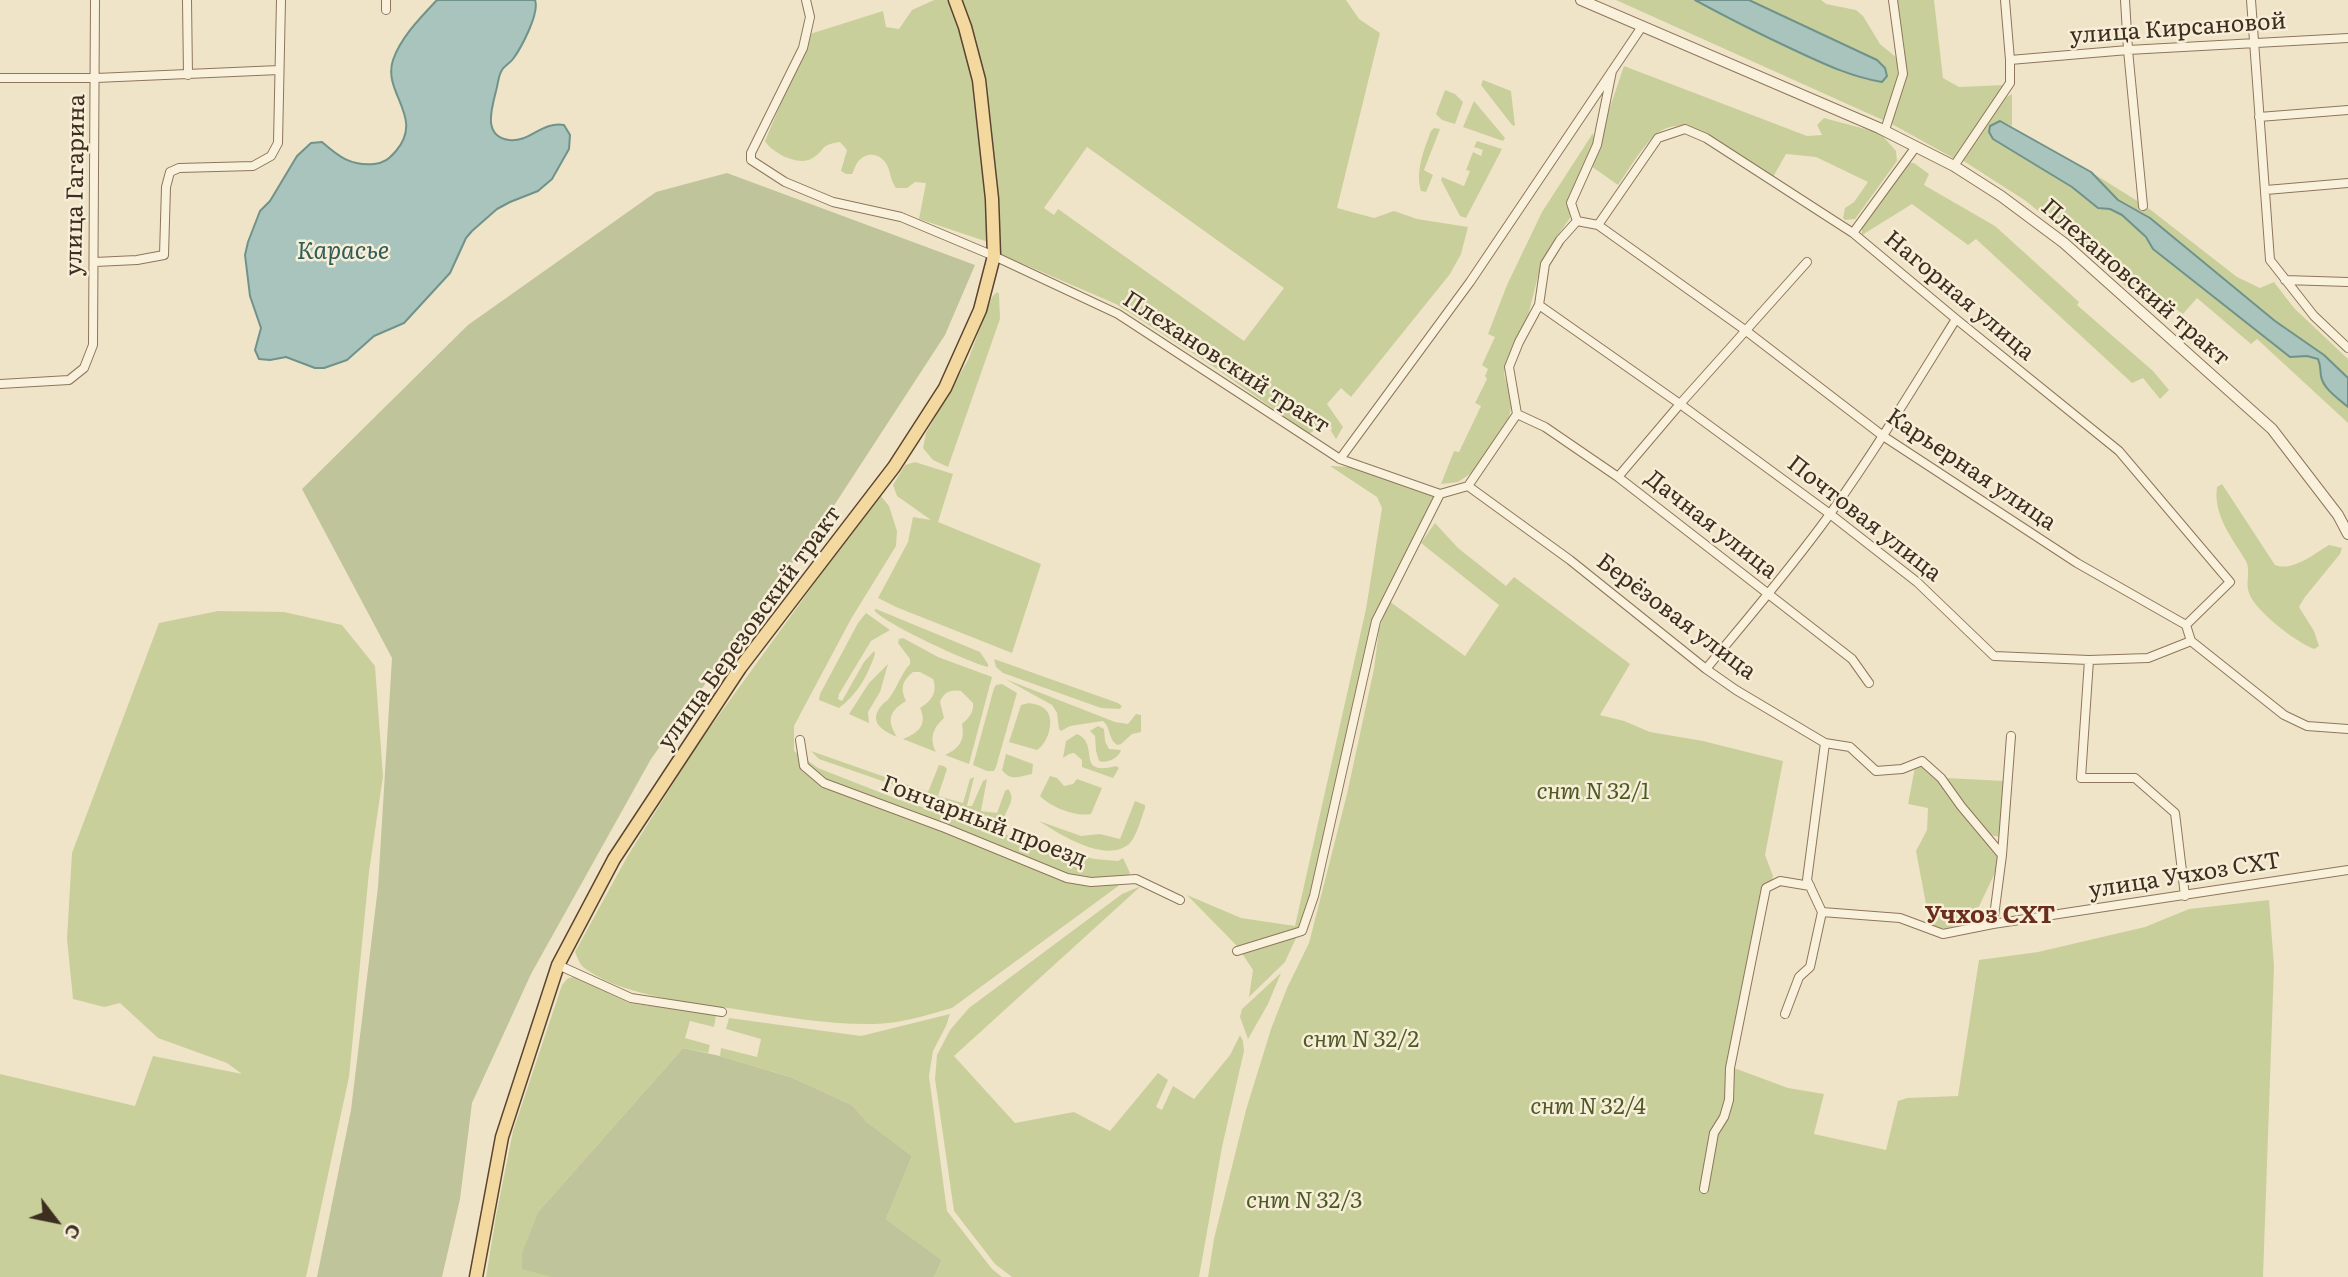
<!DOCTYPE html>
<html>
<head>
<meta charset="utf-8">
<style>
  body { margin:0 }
  #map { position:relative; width:2348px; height:1277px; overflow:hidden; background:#f0e4c8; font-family:Literata,serif }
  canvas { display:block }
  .north { position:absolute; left:21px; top:1186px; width:70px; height:70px; -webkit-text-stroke:5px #f7eed8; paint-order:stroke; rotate:122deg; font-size:19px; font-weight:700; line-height:28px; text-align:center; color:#3d2e20 }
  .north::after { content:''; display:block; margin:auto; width:24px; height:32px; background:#3d2e20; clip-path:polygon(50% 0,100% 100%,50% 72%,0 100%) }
</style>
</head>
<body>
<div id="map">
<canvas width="2348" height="1277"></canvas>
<div class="north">С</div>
</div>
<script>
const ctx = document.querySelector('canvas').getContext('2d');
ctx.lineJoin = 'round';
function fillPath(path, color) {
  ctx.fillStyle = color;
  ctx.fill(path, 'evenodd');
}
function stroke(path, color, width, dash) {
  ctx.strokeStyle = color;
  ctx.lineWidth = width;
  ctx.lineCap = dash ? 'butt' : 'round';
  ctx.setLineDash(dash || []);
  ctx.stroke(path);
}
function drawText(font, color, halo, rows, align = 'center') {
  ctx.font = font + ' Literata,serif';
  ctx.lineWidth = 5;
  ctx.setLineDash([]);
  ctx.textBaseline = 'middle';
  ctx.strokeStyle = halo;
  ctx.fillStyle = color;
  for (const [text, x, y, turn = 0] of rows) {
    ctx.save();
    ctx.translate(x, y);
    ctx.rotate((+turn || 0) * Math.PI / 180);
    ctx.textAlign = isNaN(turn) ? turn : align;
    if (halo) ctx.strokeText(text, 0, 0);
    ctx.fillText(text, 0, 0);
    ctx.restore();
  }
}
const green = new Path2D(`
  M934,0H950L976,79L985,153L988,242L919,219L926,183L915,182L907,188H896C891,181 891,176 888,167C882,153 866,150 857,163C855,167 854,170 852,174H846L841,171L847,150L840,142C818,145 826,151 811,159C797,166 771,152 765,141L810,34L883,11L886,27L899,29L912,10Z
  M962,0H1346L1359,19L1380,33L1337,208L1374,218L1394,211L1417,219L1468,227L1461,254L1450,274L1351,397L1341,388L1327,404L1343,427L1336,439L1331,431L1332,427L1324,424L1309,434L1214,367L1116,304L1000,254L985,79ZM1087,147L1284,288L1244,341L1058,209L1054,215L1044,208Z
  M1616,0H1695L1758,33L1819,62L1864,79L1882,82L1887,76L1885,68L1877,60L1749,0H1821L1826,4L1856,10L1863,16L1880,44L1897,58L1898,78L1885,121Z
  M1897,0H1934L1943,78L1959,87L2005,85L1955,159L1890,123L1906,74L1904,44Z
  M1624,66L1807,136L1822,135L1817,125L1824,118L1880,133L1896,151L1897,161L1855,219L1845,220L1843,218L1845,208L1854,202L1868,182L1816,157L1786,154L1773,177C1753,164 1705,128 1683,126C1673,125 1661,129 1654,136C1640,150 1629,169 1618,185L1591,166L1600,148L1608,113Z
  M1483,80L1511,91L1515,126L1512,125L1481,85Z
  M1445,90L1455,94L1463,102L1455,124L1442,120L1436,114Z
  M2012,94V126L2000,121C2031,149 2061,180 2095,205C2100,209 2104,207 2110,209C2124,213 2146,237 2154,249L2290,357L2307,356L2318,359L2326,387L2348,407V423L2257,339L2251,344L2197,298L2183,314L2151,292L2145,304L2098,261L2026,201L1962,160L2003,99Z
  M1474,101L1505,138L1503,141L1463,127Z
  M1434,128L1440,129L1424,170L1433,175L1426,192L1421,191C1415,171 1424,150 1431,131Z
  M1593,133L1594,140L1568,203L1570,218L1549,248L1540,268L1528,316L1506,361L1504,374L1512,403L1508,422L1473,472L1458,482L1441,484L1454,451L1459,452L1481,406L1475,403L1487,379L1485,376L1488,369L1482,365L1495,337L1488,334L1507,285L1542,212Z
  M1477,141L1502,149L1466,218L1460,216L1441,180L1442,177L1464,186L1470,171L1466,170L1473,152L1481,156L1483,150L1474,147Z
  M1909,163H1914L1929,174L1924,185L1995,226L2079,302L2077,305L2153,371L2169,390L2160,399L2143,378L2132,383L1976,239L1968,245L1912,204L1862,235V227Z
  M2091,172L2147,207L2237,277L2260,288L2274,282L2294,308L2348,359V378L2324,355L2275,321L2150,218L2118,200Z
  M997,292L999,294L1000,319L948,467L933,460L923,448L926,433L968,360L992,297Z
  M915,462L953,474L938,522L1041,564L1012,653L896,607L878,598L908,542L913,517L931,520L897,496L893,485L905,465Z
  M1330,466L1350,467L1435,496L1372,622L1310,897L1299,930L1237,946L1187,895L1241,918L1295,926L1366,609L1382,508L1377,497Z
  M2222,484L2275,565C2292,572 2314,554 2329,545L2342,548L2340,554L2305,597L2299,607L2314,631L2319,646L2314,649C2297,643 2254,610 2249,593C2245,583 2251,571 2246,561C2232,538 2213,515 2217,487Z
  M881,496L889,506L897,531L896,546L851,619L794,726V751L818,768L897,799L998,831L1027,844L1095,859L1118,861L1123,858L1130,873L1117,887L952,1008C927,1015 899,1024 874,1024C829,1025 785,1017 741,1010C692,1002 629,998 587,970C580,966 578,959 575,952L627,857L698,744L875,500Z
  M1435,523L1458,548L1506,586L1514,577L1630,664L1600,715L1624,721L1650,732L1703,741L1783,761L1765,855L1773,876L1769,890L1734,1068L1788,1088L1824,1094L1814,1134L1886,1150L1898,1101L1907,1098L1958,1096L1979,960L2038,952L2145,927L2189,909L2269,900L2274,966L2263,1277H1208L1214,1239L1246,1110L1271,1029L1287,988L1309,943L1347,794L1374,669L1379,629L1389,601L1465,656L1499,605L1421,543Z
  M876,609L980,652L988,664V667C970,663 883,623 874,610Z
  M218,611L284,612L342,625L375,666L383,776L369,872L349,1077L306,1277H0V1074L135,1106L153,1056L242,1074L227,1063L158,1038L120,1003L104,1007L73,999L67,939L72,853L159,623Z
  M866,613L890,630L871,641L839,694L838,699L842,701L864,662L874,651L875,654C868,675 858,694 839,708L819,700L820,694L858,623Z
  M903,638L938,657L992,677L969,764L945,755C960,748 965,740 962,724C969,718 974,712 973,703L961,691C950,689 944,692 940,702L944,718C933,728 929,738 936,752L903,739C918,733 928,725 920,708C931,701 938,693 933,679L920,672H913C902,681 900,688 906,701C890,711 886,719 897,737C883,731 867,722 882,705C886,700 886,703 890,697C898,686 901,674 910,664V659L898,643L899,639Z
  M994,659L1118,703L1122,706L1120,709L1101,708L1003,673L996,667Z
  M888,664L880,692L868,712L869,723L849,714L869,683Z
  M1005,679L1115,722L1128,724L1136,714L1141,715V732L1132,734L1121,744L1117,745C1108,739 1111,728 1103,721L1070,726L1061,731L1059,729L1057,713L1052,705Z
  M1002,684L1017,693L996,767L994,771H987L973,765L994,688L996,685Z
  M1029,703C1034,704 1041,705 1045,709C1056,719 1048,743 1037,750L1009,742L1021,705Z
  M1098,726L1104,729L1105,741L1109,749L1121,750C1119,758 1107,764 1099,761L1096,751L1095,736L1090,731Z
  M1077,734C1101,744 1074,777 1116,766L1119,768L1113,778L1082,767V760L1074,753L1069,754L1063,758L1066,741Z
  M811,751L928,792L939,765L944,766L947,769L938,796L963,803L970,779L974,777L967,806H972L983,781L987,779L981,811L997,813L1005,791L1008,789C1016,798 1008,808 1004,817L992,819L819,759Z
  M1006,754L1033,764L1032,774C1020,776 1011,782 1002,770Z
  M1922,764L1939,780L2002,858L1973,919L1946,929L1927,925L1929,920L1916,851L1927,830L1928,808L1908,804L1915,767Z
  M1050,776L1057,778L1064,786L1073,784L1077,779L1102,788L1091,814C1076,817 1050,807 1040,796Z
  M1946,778L2004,781L2001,837L1989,835L1961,804Z
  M1135,801L1145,805V808C1141,819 1137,835 1130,843C1107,865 1059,834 1039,821L1081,836L1100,834L1120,839Z
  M1141,886L954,1056L1015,1123L1074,1112L1110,1131L1158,1073L1168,1080L1156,1107L1162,1110L1173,1086L1194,1099L1230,1055L1240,1035L1243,1041L1244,1051L1222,1147L1199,1277H1012L995,1264L954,1211L935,1079L937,1055L950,1030L969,1008L1122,894Z
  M1297,936L1285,962L1249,997L1253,970L1241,952Z
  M1281,973L1268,1004L1248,1039L1240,1017L1242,1009Z
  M575,977L629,1003L716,1015L714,1027L690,1021L685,1038L710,1045L708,1053L683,1048L539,1211L552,1277H486L496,1216L513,1131L562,985L568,978Z
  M950,1014L946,1026L933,1051L929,1076L947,1211L992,1269L1002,1277H934L942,1260L886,1219L912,1156L867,1122L852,1105L793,1078L720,1056L721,1048L757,1057L761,1039L726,1029L729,1018L861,1036Z`);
const cemetery = new Path2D(`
  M727,173L975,265L945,335L835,504L651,759L531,974L472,1103L460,1199L442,1277H317L351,1110L378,887L392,658L302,489L468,325L656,192Z
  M683,1048L720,1056L793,1078L852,1105L867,1122L912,1156L886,1219L942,1260L934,1277H552L522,1269V1253L539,1211Z`);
const water = new Path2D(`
  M437,0H535C540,13 521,48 513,59C510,63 504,66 502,70C498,76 498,85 496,91C492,108 482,136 509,140C529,143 542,121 564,125L570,135L569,149L552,179L538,191L510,202L497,209L472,231L466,238L450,273L404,323L374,336L347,360L324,368H315L286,357L270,360L259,359L255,350L261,328L250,296L245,255L248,242L260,211L270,201L297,156L311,143L322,142C339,157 351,166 374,164C384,163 389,159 396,151C425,117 382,93 393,60C401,37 421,17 437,0Z
  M1695,0H1749L1877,60L1885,68L1887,76L1882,82C1851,77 1822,63 1794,50C1760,34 1728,18 1695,0Z
  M2000,121L2091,172L2118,200L2150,218L2275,321L2324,355L2348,378V407C2339,399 2323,389 2321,376C2320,370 2321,366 2318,359L2307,356L2290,357L2153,249L2146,237L2122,215L2110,209L2098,208L2072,187L1993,139L1989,132L1990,126Z`);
const minor = new Path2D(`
  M187,0L188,75
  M806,0L810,17L803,48L751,153V160L785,182L833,202L901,217L994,256L1118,314L1340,459L1440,494
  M2125,0L2128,50L2143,206
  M2251,0L2270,260L2314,316L2348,348
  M386,10V0
  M2010,60L2128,50L2348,38
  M0,78H96L279,70
  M2259,117L2348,110
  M1885,130L1903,74L1893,0
  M1954,166L2010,83V60L2005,0
  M2266,190L2348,183
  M1577,221L1598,225L1745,330L1883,436L2077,563L2186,625L2191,641L2284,715L2307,726L2348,729
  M1598,225L1658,138L1685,129L1706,138L1853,233L1956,319L2119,451L2230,582L2186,625
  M1853,233L1915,148
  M95,262L137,260L164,255L166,187L170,172L179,168L253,166L271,156L278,143L281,0
  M2285,280L2348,282
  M1539,305L1680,404L1830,514L1917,582L1994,656L2089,660L2148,658L2191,641
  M0,384L69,380L84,368L93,345L95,0
  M1517,414L1545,427L1618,477L1852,659L1869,683
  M1340,459L1470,282L1641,28
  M1618,477L1680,404L1807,262
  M1468,486L1570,560L1706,669L1736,690L1825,743L1850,747L1876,771L1902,769L1922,761L1941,778L1961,806L2002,855L1993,924
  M2089,660L2081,778H2135L2175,813L2185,896
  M1706,669C1748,618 1792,567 1830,514C1875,451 1915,385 1956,319
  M800,740L804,766L824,783L945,828L1067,878L1091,882L1136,879L1180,900
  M2002,855L2011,736
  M1822,912L1900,918L1943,934L1993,924L2348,870
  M1237,951L1302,931L1314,896L1376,621L1440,494L1468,486L1517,414L1509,367L1519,342L1539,305L1545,264L1560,240L1577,221L1571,203L1597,145L1612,71
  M558,965L631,998L722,1012
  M1785,1014L1799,977L1810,967L1822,912L1807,880L1825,743
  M1704,1189L1714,1133L1724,1117L1729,1100L1730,1068L1766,888L1780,881L1810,886`);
const tertiary = new Path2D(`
  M1581,0L1879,128L1954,166L2001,196L2064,243L2272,429L2338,515L2348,534`);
const primary = new Path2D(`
  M476,1277L502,1137L558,965L614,859L740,668L894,467L945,388L980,310L994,256L992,199L979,80L965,27L955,0`);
const streetNames = [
  ["улица Кирсановой",2178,29,-4],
  ["улица Гагарина",76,185,-89],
  ["Плехановский тракт",2135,283,41],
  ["Нагорная улица",1959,296,40],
  ["Плехановский тракт",1226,363,33],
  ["Карьерная улица",1971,470,34],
  ["Почтовая улица",1864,519,38],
  ["Дачная улица",1711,525,38],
  ["Берёзовая улица",1676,617,37],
  ["улица Березовский тракт",750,628,-54],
  ["Гончарный проезд",984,822,21],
  ["улица Учхоз СХТ",2185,876,-9]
];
const parkNames = [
  ["снт N 32/1",1593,792],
  ["снт N 32/2",1361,1040],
  ["снт N 32/4",1588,1107],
  ["снт N 32/3",1304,1201]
];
const waterNames = [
  ["Карасье",343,252]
];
const neighbourhoodNames = [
  ["Учхоз СХТ",1990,916]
];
fillPath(green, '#c9cf9b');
fillPath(cemetery, '#bfc49a');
fillPath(water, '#a9c4bc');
stroke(water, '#6f938a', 2);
stroke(minor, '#8d765c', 10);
stroke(tertiary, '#8d765c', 12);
stroke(primary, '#5b4430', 15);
stroke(minor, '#faf1dc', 8);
stroke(tertiary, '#faf1dc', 10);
stroke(primary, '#f3d9a0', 12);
drawText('23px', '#3d2e20', '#f7eed8', streetNames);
drawText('italic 23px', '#4d5a26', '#f7eed8', parkNames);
drawText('italic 24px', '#2f5d5a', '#f7eed8', waterNames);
drawText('bold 24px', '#6b2e1e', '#f7eed8', neighbourhoodNames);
</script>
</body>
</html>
